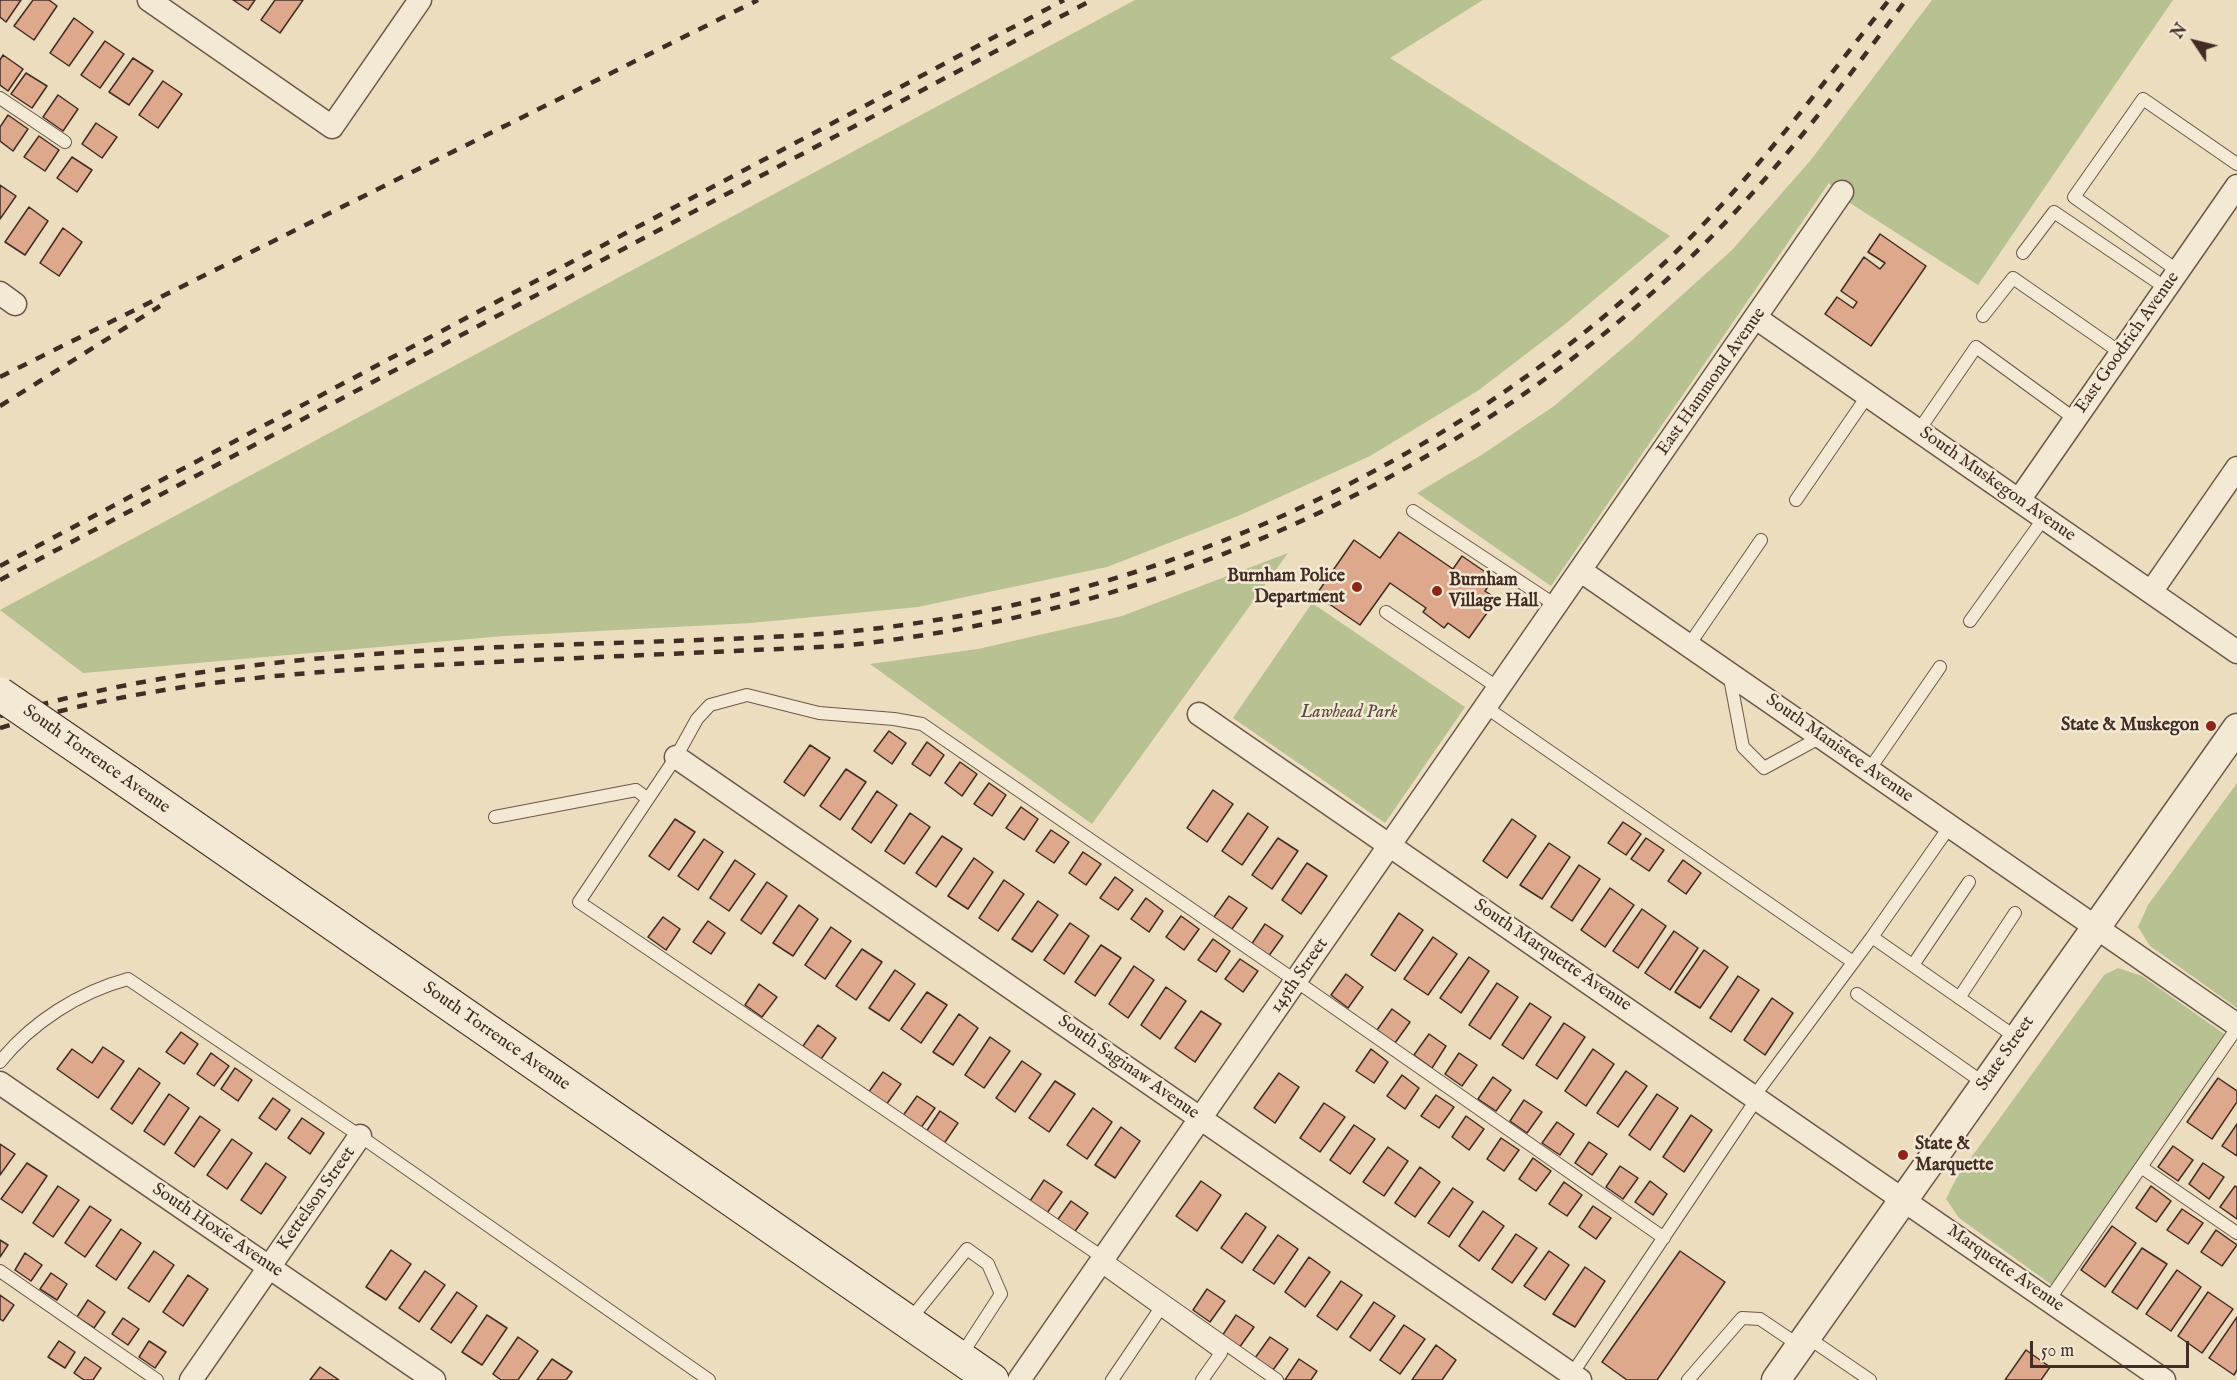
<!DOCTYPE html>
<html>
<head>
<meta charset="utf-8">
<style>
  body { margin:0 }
  #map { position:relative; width:2237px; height:1380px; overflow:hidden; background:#ecddbf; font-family:"IM FELL English",serif }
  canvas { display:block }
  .north { position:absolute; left:2165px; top:12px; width:60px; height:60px; -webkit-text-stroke:4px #f3e9d5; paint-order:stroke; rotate:305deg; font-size:16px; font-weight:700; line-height:24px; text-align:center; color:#422c23 }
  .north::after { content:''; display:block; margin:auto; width:21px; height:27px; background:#422c23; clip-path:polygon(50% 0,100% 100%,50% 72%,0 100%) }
  .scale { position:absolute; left:2030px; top:1341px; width:159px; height:27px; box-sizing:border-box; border:3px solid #422c23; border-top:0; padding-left:8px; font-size:18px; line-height:21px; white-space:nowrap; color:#422c23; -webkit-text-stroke:4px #f3e9d5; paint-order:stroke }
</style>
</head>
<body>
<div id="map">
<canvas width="2237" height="1380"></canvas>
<div class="north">N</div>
<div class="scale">50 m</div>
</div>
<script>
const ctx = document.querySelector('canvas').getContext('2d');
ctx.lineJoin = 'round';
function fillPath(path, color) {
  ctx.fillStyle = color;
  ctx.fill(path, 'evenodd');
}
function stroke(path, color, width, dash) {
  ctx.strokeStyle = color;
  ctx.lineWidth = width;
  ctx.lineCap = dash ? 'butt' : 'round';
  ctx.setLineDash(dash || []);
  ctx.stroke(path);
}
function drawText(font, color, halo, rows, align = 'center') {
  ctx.font = font + ' "IM FELL English",serif';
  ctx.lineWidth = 5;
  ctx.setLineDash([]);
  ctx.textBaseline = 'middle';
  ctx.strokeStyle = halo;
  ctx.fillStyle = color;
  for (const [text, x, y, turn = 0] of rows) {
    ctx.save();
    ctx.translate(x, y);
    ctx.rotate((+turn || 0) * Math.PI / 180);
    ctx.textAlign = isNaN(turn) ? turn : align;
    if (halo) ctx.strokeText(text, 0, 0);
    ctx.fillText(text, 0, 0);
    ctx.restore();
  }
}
const green = new Path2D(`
  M1135,0H1483L1390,58L1670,236L1564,325L1479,390L1370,456L1238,516L1107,567L918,607L751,623L504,636L83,673L0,610Z
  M1932,0H2173L1978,285L1842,198L1829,183L1551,586L1417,493L1483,454L1554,406L1630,342L1732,250L1810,161Z
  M1288,553L1092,824L870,664L978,649L1122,616Z
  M1312,603L1465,707L1385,823L1233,718Z
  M2237,783V1008L2150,946L2138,927L2148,905Z
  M2118,968L2142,976L2227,1036L2052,1285L1959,1218L1946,1199L1957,1177L2104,975Z`);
const building = new Path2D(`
  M0,0H21L6,22L0,17Z
  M33,0H49L57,6L34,40L14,26Z
  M233,0H255L248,10Z
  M275,0H303L280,33L261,20Z
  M74,18L93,32L69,66L50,53Z
  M105,41L124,54L100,88L81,75Z
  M3,55L23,69L8,91L0,85V60Z
  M133,58L153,71L129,105L109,92Z
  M26,73L47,86L32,108L11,94Z
  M163,81L182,94L158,128L139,115Z
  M58,95L78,109L63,131L43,117Z
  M8,115L28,129L13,151L0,141V127Z
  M96,123L117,137L102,158L82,144Z
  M39,136L59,150L45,171L24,157Z
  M72,157L92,170L77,192L57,178Z
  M0,185L16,196L0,219Z
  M29,207L48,221L25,255L5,242Z
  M63,228L82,242L59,276L40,263Z
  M1880,234L1926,266L1871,346L1825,314L1837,297L1853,308L1857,302L1841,291L1864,257L1880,269L1885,263L1868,252Z
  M1399,532L1453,569L1462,556L1494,578L1485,591L1497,599L1469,638L1448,623L1444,628L1423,612L1426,608L1390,583L1360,625L1316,595L1354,540L1380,558Z
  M889,731L906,743L892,764L874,751Z
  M927,742L944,755L930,776L912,764Z
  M810,745L830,758L804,796L784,782Z
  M960,762L977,774L962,796L945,783Z
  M846,769L866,782L840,820L820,806Z
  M989,783L1006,795L992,816L974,804Z
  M1213,790L1233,804L1207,842L1187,828Z
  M877,791L897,805L871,843L852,829Z
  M1021,807L1038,819L1024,840L1006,828Z
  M910,813L930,827L904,864L885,851Z
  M1248,813L1268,827L1242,865L1222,851Z
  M675,819L695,832L669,870L649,856Z
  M1512,819L1536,836L1507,878L1483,861Z
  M1623,822L1641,834L1626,855L1608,843Z
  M1051,830L1069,842L1054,863L1036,851Z
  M942,836L962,849L936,887L916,873Z
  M1278,838L1298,851L1272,889L1252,875Z
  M1646,838L1664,850L1649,871L1631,859Z
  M704,839L723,852L698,890L678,876Z
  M1549,843L1570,857L1542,899L1520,885Z
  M1083,852L1101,864L1086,885L1069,873Z
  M974,858L993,872L968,909L948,896Z
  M735,860L755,874L729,911L710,898Z
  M1683,860L1701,873L1686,894L1668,881Z
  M1307,863L1327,876L1301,914L1282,900Z
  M1579,865L1600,879L1572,921L1551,907Z
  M1115,877L1133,890L1118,910L1100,898Z
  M1004,880L1024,894L998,931L979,918Z
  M767,882L787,896L761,934L741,920Z
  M1610,888L1634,905L1605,947L1581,930Z
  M1229,896L1247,908L1232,929L1214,917Z
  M1146,898L1163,911L1149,932L1131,919Z
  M1038,901L1058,915L1032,952L1012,939Z
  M799,905L818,919L793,956L773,943Z
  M1642,909L1666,926L1638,968L1613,951Z
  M1399,913L1423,930L1395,971L1371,955Z
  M1181,916L1199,929L1184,950L1166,937Z
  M663,917L680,929L666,950L648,937Z
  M708,921L725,933L711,954L693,942Z
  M1070,923L1089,936L1064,974L1044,960Z
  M1265,924L1283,936L1268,957L1251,945Z
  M831,927L851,941L825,979L805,965Z
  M1674,931L1698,948L1670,990L1645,973Z
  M1433,937L1457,954L1428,995L1404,979Z
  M1213,939L1230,951L1216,972L1198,960Z
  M1101,945L1121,958L1095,996L1075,982Z
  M862,949L882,962L856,1000L836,986Z
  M1704,950L1728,967L1700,1008L1675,992Z
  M1469,957L1489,971L1461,1013L1440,998Z
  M1240,959L1258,971L1243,992L1225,979Z
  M1134,966L1154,980L1128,1018L1109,1004Z
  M895,970L915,984L889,1021L869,1008Z
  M1346,974L1363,987L1348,1008L1331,995Z
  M1738,976L1759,990L1731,1032L1710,1018Z
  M1497,983L1518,997L1490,1039L1469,1025Z
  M759,984L777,997L762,1017L745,1005Z
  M1166,987L1186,1001L1160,1039L1141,1025Z
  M927,992L947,1005L921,1043L901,1029Z
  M1772,998L1793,1013L1765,1055L1744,1040Z
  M1530,1003L1551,1017L1523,1059L1502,1045Z
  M1392,1009L1410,1022L1395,1043L1377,1030Z
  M1201,1011L1221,1024L1195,1062L1175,1048Z
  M959,1014L978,1028L953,1065L933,1052Z
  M1564,1023L1585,1037L1557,1079L1536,1065Z
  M818,1025L836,1038L821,1059L803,1046Z
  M181,1032L198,1044L184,1064L166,1052Z
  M1429,1034L1446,1046L1432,1068L1414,1055Z
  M990,1037L1010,1051L984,1088L965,1075Z
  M103,1047L124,1061L98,1098L57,1069L72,1049L92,1063Z
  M1371,1049L1388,1062L1374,1083L1356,1071Z
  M1593,1049L1614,1064L1586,1106L1565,1091Z
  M211,1053L229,1066L214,1086L197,1074Z
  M1459,1053L1477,1065L1462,1086L1445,1074Z
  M1022,1061L1041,1074L1015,1112L996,1098Z
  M139,1068L160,1083L132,1124L111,1109Z
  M235,1068L252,1080L238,1101L221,1089Z
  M1626,1071L1647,1086L1618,1127L1597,1113Z
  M883,1072L901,1084L886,1105L868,1093Z
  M1279,1073L1299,1087L1275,1123L1254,1108Z
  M1402,1075L1419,1088L1405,1109L1387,1096Z
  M1493,1077L1511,1090L1496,1111L1478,1099Z
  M2218,1078L2237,1091V1102L2212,1139L2187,1122Z
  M1055,1081L1075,1094L1049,1132L1029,1118Z
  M169,1094L189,1108L164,1145L144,1131Z
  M1657,1094L1678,1108L1650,1150L1629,1135Z
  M1436,1095L1454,1107L1439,1128L1421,1116Z
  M917,1096L935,1108L920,1129L902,1117Z
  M273,1098L290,1110L276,1130L259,1118Z
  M1524,1100L1542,1112L1527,1133L1510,1121Z
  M1324,1103L1345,1117L1320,1152L1300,1138Z
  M1093,1108L1112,1122L1087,1159L1067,1145Z
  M940,1111L958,1123L943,1145L926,1132Z
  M1691,1115L1712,1130L1684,1172L1663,1157Z
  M200,1116L220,1130L194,1167L175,1153Z
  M1466,1116L1484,1129L1469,1150L1452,1137Z
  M302,1118L324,1133L310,1154L288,1138Z
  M1557,1122L1574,1134L1560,1155L1542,1143Z
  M2237,1124V1156L2222,1146Z
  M1354,1125L1375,1139L1350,1174L1330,1160Z
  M1121,1127L1140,1141L1115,1178L1095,1165Z
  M1501,1138L1519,1150L1504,1171L1487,1159Z
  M232,1139L252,1153L227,1189L207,1175Z
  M1589,1142L1607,1154L1592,1175L1575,1163Z
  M0,1144L15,1154L0,1175Z
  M2173,1146L2193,1160L2178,1181L2158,1167Z
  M1388,1147L1408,1161L1384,1196L1363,1182Z
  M1533,1158L1551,1171L1536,1191L1519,1179Z
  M27,1163L47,1176L22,1213L1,1199Z
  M266,1163L286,1177L261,1214L241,1200Z
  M2203,1163L2224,1177L2209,1199L2189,1184Z
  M1620,1166L1638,1178L1623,1199L1606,1187Z
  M1420,1167L1440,1182L1415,1217L1395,1203Z
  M1044,1180L1062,1192L1047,1213L1030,1201Z
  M1201,1181L1221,1195L1197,1231L1176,1216Z
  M1650,1181L1667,1194L1653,1215L1635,1202Z
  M1564,1182L1582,1195L1567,1216L1549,1204Z
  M58,1186L79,1200L53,1237L33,1223Z
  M2151,1186L2171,1201L2156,1222L2136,1208Z
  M2235,1186L2237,1187V1219L2220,1207Z
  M1453,1188L1473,1202L1449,1237L1428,1223Z
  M1071,1201L1088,1213L1073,1234L1056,1222Z
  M90,1206L111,1220L85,1257L65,1243Z
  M1593,1206L1611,1218L1596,1239L1579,1227Z
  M2182,1209L2203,1223L2188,1244L2167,1230Z
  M1483,1211L1504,1226L1479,1261L1459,1246Z
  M1246,1213L1266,1227L1242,1263L1221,1248Z
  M2112,1226L2136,1243L2105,1287L2081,1270Z
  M121,1229L141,1243L116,1280L96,1266Z
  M2216,1230L2237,1245L2222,1266L2201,1252Z
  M1516,1234L1537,1248L1512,1283L1492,1269Z
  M1278,1235L1298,1249L1274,1284L1253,1270Z
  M0,1240L8,1245L0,1257Z
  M2142,1248L2167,1264L2137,1309L2112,1292Z
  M391,1250L411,1264L386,1300L366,1287Z
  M154,1251L174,1265L149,1302L128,1288Z
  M1549,1251L1569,1265L1545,1300L1524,1286Z
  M1680,1251L1725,1282L1657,1380H1627L1602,1362Z
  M25,1253L42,1265L31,1281L15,1270Z
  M1309,1257L1330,1272L1305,1307L1285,1292Z
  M1585,1267L1605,1281L1575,1327L1553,1314Z
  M2177,1270L2201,1287L2171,1331L2146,1314Z
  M425,1271L445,1285L419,1322L399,1308Z
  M51,1273L67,1284L57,1300L40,1289Z
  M188,1275L208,1289L183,1326L163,1312Z
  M1341,1281L1362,1295L1337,1330L1317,1316Z
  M1207,1289L1225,1301L1210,1322L1193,1310Z
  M457,1292L477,1306L451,1343L431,1329Z
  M2208,1292L2233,1309L2202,1353L2178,1336Z
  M0,1295L14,1305L3,1321L0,1319Z
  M88,1300L105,1312L94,1328L77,1317Z
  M1374,1302L1395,1316L1370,1351L1350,1337Z
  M487,1315L507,1328L482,1365L462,1352Z
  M1236,1315L1254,1327L1239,1348L1222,1336Z
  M2237,1317V1370L2234,1375L2209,1358Z
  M123,1318L139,1329L128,1345L112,1334Z
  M1404,1325L1425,1339L1400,1374L1380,1360Z
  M518,1337L538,1351L518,1380H501L493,1374Z
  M1270,1337L1288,1349L1273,1370L1255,1358Z
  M59,1341L75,1352L65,1368L48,1357Z
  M149,1341L166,1352L155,1368L139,1357Z
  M1436,1345L1456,1360L1442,1380H1412Z
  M2026,1350L2050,1367L2041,1380H2005Z
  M85,1357L101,1368L93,1380H84L74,1373Z
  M552,1359L572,1372L566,1380H537Z
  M1299,1359L1317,1371L1311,1380H1285Z
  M320,1367L339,1380H310Z`);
const service = new Path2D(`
  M0,98L65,142
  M2023,253L2054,212L2166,288
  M2178,271L2074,197L2143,99L2237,164
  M1983,316L2013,278L2121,353
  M1919,430L1976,347L2075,419
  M1796,500L1868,395
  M1413,511L1557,606
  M1386,612L1500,689
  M1970,621L2044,518
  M1689,645L1761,540
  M1729,673L1743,747L1764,768L1821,737
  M1487,708L1853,962
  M1869,770L1940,667
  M495,817L636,790L648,799
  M1950,826L1872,937L2017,1038
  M1913,965L1969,882
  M1857,994L1985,1084
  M1959,998L2015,913
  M0,1062C31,1023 79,992 128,979L360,1136L709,1380
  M1755,1095L1872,937
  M2141,1167L2237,1233
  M1099,1265L1160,1309L1112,1380
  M0,1271L157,1380
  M2049,1300L2237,1028
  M1160,1309L1221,1353L1202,1380
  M909,1321L967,1249L988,1264L1001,1294L960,1357
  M1807,1337L1870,1380
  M1572,1374L1758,1097
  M1277,1380L1092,1250L579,902L676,757L697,719L710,705L747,695L819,713L894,719L922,724L1296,981L1664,1238
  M1688,1380L1742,1318L1760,1319L1800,1346`);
const minor = new Path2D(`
  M149,0L332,127L420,0
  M0,293L15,304
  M1756,318L2237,652
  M2019,500L2237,186
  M1581,571L2237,1025
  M2151,592L2237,468
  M1199,714L2164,1380
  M676,757L1580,1380
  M0,1083L434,1380
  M191,1380L360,1136
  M1019,1380L1842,192`);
const tertiary = new Path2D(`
  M1776,1380L2237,728`);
const secondary = new Path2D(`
  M127,781L992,1380`);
const rail = new Path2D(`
  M0,377L758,0
  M0,406L160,306
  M0,566L1064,0
  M0,580L1092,0
  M0,716C256,640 525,650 790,636C1123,618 1456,473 1692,236C1764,163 1825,81 1889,0
  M0,728C153,680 312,671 472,663C594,657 717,652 840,646C1157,614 1459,479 1690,258C1771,180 1839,90 1906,0`);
const secondaryBridge = new Path2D(`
  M0,694L127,781`);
const markers = [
  [1357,587,6,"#8f2418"],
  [1437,591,6,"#8f2418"],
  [2211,726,6,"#8f2418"],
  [1903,1155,6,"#8f2418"]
];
const streetNames = [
  ["East Goodrich Avenue",2128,343,-55],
  ["East Hammond Avenue",1712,382,-55],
  ["South Muskegon Avenue",1997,485,35],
  ["South Manistee Avenue",1839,749,35],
  ["South Torrence Avenue",96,760,35],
  ["South Marquette Avenue",1552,956,34],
  ["145th Street",1300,976,-55],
  ["South Torrence Avenue",496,1037,35],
  ["State Street",2006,1054,-55],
  ["South Saginaw Avenue",1128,1068,35],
  ["Kettelson Street",317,1199,-55],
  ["South Hoxie Avenue",217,1231,34],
  ["Marquette Avenue",2005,1269,35]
];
const poiNames = [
  ["Burnham Police",1345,577],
  ["Department",1345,598],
  ["Burnham",1449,581,"left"],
  ["Village Hall",1449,602,"left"],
  ["State & Muskegon",2199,726],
  ["State &",1915,1145,"left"],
  ["Marquette",1915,1166,"left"]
];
const parkNames = [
  ["Lawhead Park",1349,713]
];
fillPath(green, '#b8c192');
fillPath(building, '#dea88c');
stroke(building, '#422c23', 1.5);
stroke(service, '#6c584a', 14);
stroke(minor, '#6c584a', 25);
stroke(tertiary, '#6c584a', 31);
stroke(secondary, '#422c23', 35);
stroke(service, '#f3e9d5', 12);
stroke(minor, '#f3e9d5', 22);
stroke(tertiary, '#f3e9d5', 28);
stroke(secondary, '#f3e9d5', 33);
stroke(rail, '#422c23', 4.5, [10, 10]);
stroke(secondaryBridge, '#422c23', 35, []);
stroke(secondaryBridge, '#f3e9d5', 33);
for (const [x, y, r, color] of markers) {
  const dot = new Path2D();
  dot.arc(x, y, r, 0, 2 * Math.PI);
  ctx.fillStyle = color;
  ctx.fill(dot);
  stroke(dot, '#f3e9d5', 2);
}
drawText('18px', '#422c23', '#f3e9d5', streetNames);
drawText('bold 18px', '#422c23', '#f3e9d5', poiNames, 'right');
drawText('italic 18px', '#5a4a39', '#f3e9d5', parkNames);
</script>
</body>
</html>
